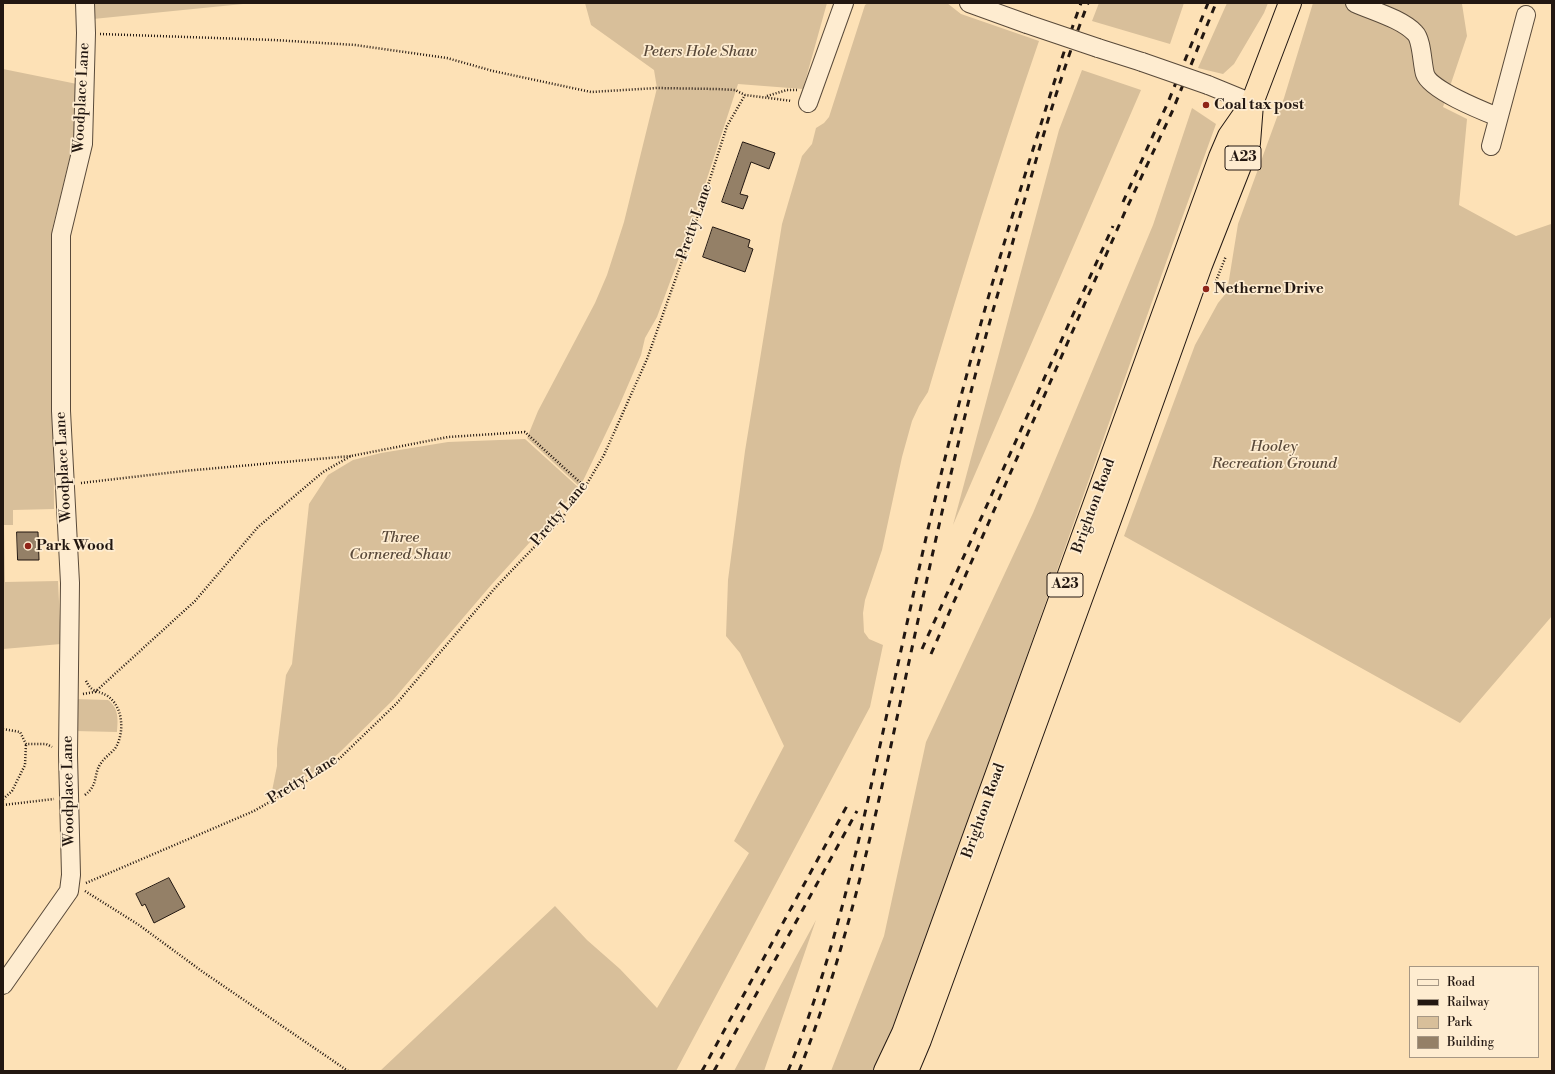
<!DOCTYPE html>
<html>
<head>
<meta charset="utf-8">
<style>
  body { margin:0 }
  #map { position:relative; width:1555px; height:1074px; overflow:hidden; background:#fde1b6; font-family:"Libre Bodoni",serif }
  canvas { display:block }
  .frame { position:absolute; inset:0; border:4px solid #221711; pointer-events:none }
  .legend { position:absolute; left:1409px; top:966px; width:130px; height:92px; box-sizing:border-box; background:#feecd0; border:1px solid #a69784; margin:0; padding:5px 7px; list-style:none; font-size:12px; color:#221711 }
  .legend li { display:flex; align-items:center; gap:8px; height:20px }
  .legend b { width:20px; border:1px solid #a69784 }
</style>
</head>
<body>
<div id="map">
<canvas width="1555" height="1074"></canvas>
<div class="frame"></div>
<ul class="legend">
<li><b style="height:5px;background:#feecd0"></b>Road</li>
<li><b style="height:5px;background:#221711"></b>Railway</li>
<li><b style="height:11px;background:#d8bf9a"></b>Park</li>
<li><b style="height:11px;background:#948067"></b>Building</li>
</ul>
</div>
<script>
const ctx = document.querySelector('canvas').getContext('2d');
ctx.lineJoin = 'round';
function fillPath(path, color) {
  ctx.fillStyle = color;
  ctx.fill(path, 'evenodd');
}
function stroke(path, color, width, dash) {
  ctx.strokeStyle = color;
  ctx.lineWidth = width;
  ctx.lineCap = dash ? 'butt' : 'round';
  ctx.setLineDash(dash || []);
  ctx.stroke(path);
}
function drawText(font, color, halo, rows, align = 'center') {
  ctx.font = font + ' "Libre Bodoni",serif';
  ctx.lineWidth = 3.5;
  ctx.setLineDash([]);
  ctx.textBaseline = 'middle';
  ctx.strokeStyle = halo;
  ctx.fillStyle = color;
  for (const [text, x, y, turn = 0] of rows) {
    ctx.save();
    ctx.translate(x, y);
    ctx.rotate((+turn || 0) * Math.PI / 180);
    ctx.textAlign = isNaN(turn) ? turn : align;
    if (halo) ctx.strokeText(text, 0, 0);
    ctx.fillText(text, 0, 0);
    ctx.restore();
  }
}
const green = new Path2D(`
  M94,3H253L93,19Z
  M585,3H827L803,89L738,84L696,212L657,317L645,338L641,355L619,406L580,487L527,438L538,411L595,303L607,275L624,222L657,88L654,70L591,25Z
  M868,3H947L961,14L1039,41C999,157 963,274 928,392L919,406L912,421L902,457L882,550L865,600L863,613L864,632L869,639L883,645L870,707L676,1071H380L555,906L587,940L620,969L657,1008L749,853L734,841L784,746L740,653L726,636L728,580L745,451L782,224L802,156L812,144L816,128L824,123L829,117L865,5Z
  M1099,3H1184L1170,44L1092,21Z
  M1227,3H1268L1264,13L1234,64L1223,74L1198,68Z
  M1313,3H1459L1462,4L1467,36L1443,107L1467,119L1459,205L1516,236L1551,224L1552,220V616L1460,723L1124,536L1195,345L1218,303L1227,292L1238,224L1284,98Z
  M3,69L77,84L74,140L52,230L54,509L13,510V525H4L5,582L58,581L61,644L3,649Z
  M1082,70L1141,90L953,525L1059,130Z
  M1192,108L1216,124C1107,424 1003,726 896,1027L875,1071H831L884,936L926,742L1033,513L1153,225Z
  M525,439L579,488L492,584L393,700L340,752L323,767L269,797L272,791L277,766V749L286,675L292,664L309,504L328,475L353,460L381,453L448,442Z
  M74,699L108,700C119,708 118,720 117,732L75,731Z
  M816,920L764,1071H734Z`);
const building = new Path2D(`
  M743,142L775,153L769,169L751,162L740,194L748,196L743,209L722,202Z
  M713,227L750,240L748,247L753,249L745,272L703,257Z
  M17,532H38L39,560H18Z
  M169,878L185,907L154,923L145,904L142,906L136,894Z`);
const path = new Path2D(`
  M100,34L274,40L355,45L447,58L493,71L591,92L657,88L717,89L735,90L745,95L792,101
  M767,96L787,90H797
  M1216,281L1226,256
  M81,483L184,471L351,456
  M83,694L95,692L195,601L258,527L323,472L351,456L448,437L525,432L585,487
  M3,729L20,732L26,744H46L52,747
  M85,795C99,784 93,774 101,763C105,757 112,753 116,747C125,731 123,705 106,695C94,689 92,693 85,679
  M3,799L12,791L25,765L26,744
  M3,805L54,799
  M86,883L254,811L324,771L341,757L397,703L495,588L562,518L585,487L604,455L647,359L699,213L727,126L745,95
  M85,891L139,925L203,972L348,1071`);
const minor = new Path2D(`
  M969,3L1027,24
  M1355,3C1373,11 1402,19 1415,33C1422,40 1422,64 1425,74C1430,90 1483,111 1498,117
  M1098,48L1142,62
  M1208,85L1252,103
  M808,103L844,3
  M1491,146L1526,15
  M3,985L69,891L71,875L68,755L70,583L61,411V235L83,144L86,33L85,3`);
const highway = new Path2D(`
  M885,1071L903,1033L1220,157L1229,136L1252,103L1290,3
  M907,1071L920,1040L1116,503L1201,265L1249,143L1252,104`);
const rail = new Path2D(`
  M1123,202L1169,100L1208,3
  M922,649L1113,226
  M931,654L1124,214L1172,112L1216,3
  M702,1071L848,804
  M714,1071L857,811
  M788,1071C827,976 851,877 873,777C889,705 905,632 921,560C951,425 988,293 1029,162C1046,109 1062,55 1081,3
  M799,1071C856,927 884,775 917,625C935,541 954,458 975,376C986,334 998,293 1010,252C1033,169 1057,84 1088,3`);
const minorBridge = new Path2D(`
  M1027,24L1098,48
  M1142,62L1208,85`);
const markers = [
  [1206,105,4,"#8f2418"],
  [1206,289,4,"#8f2418"],
  [28,546,4,"#8f2418"]
];
const shields = [
  [1243,158,36],
  [1065,585,36]
];
const shieldNames = [
  ["A23",1243,158],
  ["A23",1065,585]
];
const parkNames = [
  ["Peters Hole Shaw",700,52],
  ["Hooley",1274,447],
  ["Recreation Ground",1274,464],
  ["Three",400,538],
  ["Cornered Shaw",400,555]
];
const streetNames = [
  ["Woodplace Lane",82,98,-87],
  ["Pretty Lane",695,222,-71],
  ["Woodplace Lane",64,467,-93],
  ["Brighton Road",1094,506,-70],
  ["Pretty Lane",560,514,-50],
  ["Pretty Lane",303,780,-32],
  ["Woodplace Lane",69,791,-91],
  ["Brighton Road",984,811,-70]
];
const poiNames = [
  ["Coal tax post",1214,105],
  ["Netherne Drive",1214,289],
  ["Park Wood",36,546]
];
fillPath(green, '#d8bf9a');
fillPath(building, '#948067');
stroke(building, '#221711', 1);
stroke(minor, '#594a3a', 20);
stroke(highway, '#221711', 24);
stroke(path, '#221711', 2.5, [1, 2]);
stroke(minor, '#feecd0', 18);
stroke(highway, '#fde1b6', 22);
stroke(rail, '#221711', 3, [7, 7]);
stroke(minorBridge, '#594a3a', 20, []);
stroke(minorBridge, '#feecd0', 18);
for (const [x, y, r, color] of markers) {
  const dot = new Path2D();
  dot.arc(x, y, r, 0, 2 * Math.PI);
  ctx.fillStyle = color;
  ctx.fill(dot);
  stroke(dot, '#feecd0', 1.5);
}
for (const [x, y, w] of shields) {
  const box = new Path2D();
  box.roundRect(x - w / 2, y - 12, w, 24, 3);
  ctx.fillStyle = '#feecd0';
  ctx.fill(box);
  stroke(box, '#221711', 1);
}
drawText('bold 14px', '#221711', null, shieldNames);
drawText('italic 15px', '#59493a', '#feecd0', parkNames);
drawText('15px', '#221711', '#feecd0', streetNames);
drawText('bold 15px', '#221711', '#feecd0', poiNames, 'left');
</script>
</body>
</html>
